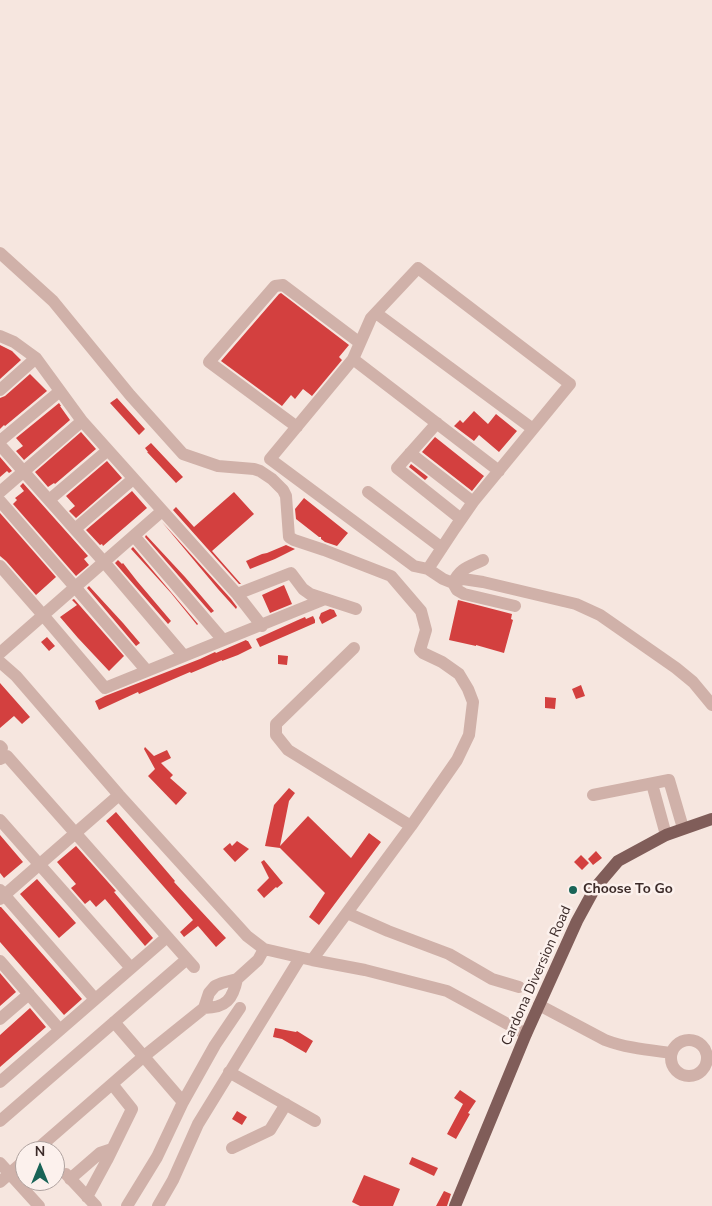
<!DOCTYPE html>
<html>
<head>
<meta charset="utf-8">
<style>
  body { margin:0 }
  #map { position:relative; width:712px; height:1206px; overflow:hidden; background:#f6e6df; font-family:"Nunito Sans",sans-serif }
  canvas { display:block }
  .north { position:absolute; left:15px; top:1141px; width:50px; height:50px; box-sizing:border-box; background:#fcf1ed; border:1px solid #afa29f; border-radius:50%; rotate:0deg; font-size:14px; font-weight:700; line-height:20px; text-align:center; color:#3c2b29 }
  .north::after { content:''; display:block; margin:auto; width:18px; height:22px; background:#196457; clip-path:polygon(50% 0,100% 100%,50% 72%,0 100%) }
</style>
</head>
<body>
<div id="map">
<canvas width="712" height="1206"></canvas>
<div class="north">N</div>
</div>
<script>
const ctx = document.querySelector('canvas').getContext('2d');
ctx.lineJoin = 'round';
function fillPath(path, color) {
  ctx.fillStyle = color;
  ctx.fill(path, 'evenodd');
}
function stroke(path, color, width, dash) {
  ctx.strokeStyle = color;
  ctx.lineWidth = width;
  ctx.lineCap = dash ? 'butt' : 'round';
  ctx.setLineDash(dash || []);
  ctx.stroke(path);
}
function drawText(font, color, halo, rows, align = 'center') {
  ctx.font = font + ' "Nunito Sans",sans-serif';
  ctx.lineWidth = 5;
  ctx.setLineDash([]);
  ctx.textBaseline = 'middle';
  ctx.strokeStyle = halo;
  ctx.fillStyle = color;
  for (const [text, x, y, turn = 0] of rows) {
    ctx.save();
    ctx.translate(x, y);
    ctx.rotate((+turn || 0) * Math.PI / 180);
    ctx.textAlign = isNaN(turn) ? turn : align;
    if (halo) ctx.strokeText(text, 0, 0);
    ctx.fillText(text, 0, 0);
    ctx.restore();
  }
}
const building = new Path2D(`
  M281,293L349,345L339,357L342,360L312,396L303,389L295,399L291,395L282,406L221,361L279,294Z
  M0,345L12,351L21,360L0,379Z
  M30,374L47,391L5,426L4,425L0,429V398L5,396Z
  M117,398L145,429L139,435L110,403Z
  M59,403L61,406H60L70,420L24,460L16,451L23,446L16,438Z
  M474,411L488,424L496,414L517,431L499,452L479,435L474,441L454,426L460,420L463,423Z
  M81,432L96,449L55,484L54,483L48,487L35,472Z
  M435,437L484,476L472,491L422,452Z
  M151,443L183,477L176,483L147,452H148L145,448Z
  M0,457L12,471L9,473L7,471L0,477Z
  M107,461L122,478L76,518L69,511L75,506L66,496Z
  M411,464L428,477L425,480L409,467Z
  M23,483L88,556L84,559L89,565L76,576L13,504L17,500L15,498L24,491L20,486Z
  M132,491L147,508L103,546L102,544L100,545L86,530Z
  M234,492L254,514L212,551L241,584H239L173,510L176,507L194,527Z
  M304,498L348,533L337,546L325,542L321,539V537H319L296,519L295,509Z
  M0,513L56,577L36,595L6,561L0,556Z
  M162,522L231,599L237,607L236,609L218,589Z
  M146,535L185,577L214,611L211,613L145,537Z
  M286,545L295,549L275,559L250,569L246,561L262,554L267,553Z
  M133,547L198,624L197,625L171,593L131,549Z
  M118,560L122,564L123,563L137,581L171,621L168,624L115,563Z
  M284,585L292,604L270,613L262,595Z
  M89,586L123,623L140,643L136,646L87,588Z
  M74,599L124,656L109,671L78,638L60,617L77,605L72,600Z
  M458,600L512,614L511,619L513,620L504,653L476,645V646L449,640Z
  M330,609L334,610L337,616L322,624L319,618L321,613Z
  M313,616L315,620V623L260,647L256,639L298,620L305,617L306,619Z
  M47,637L55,646L49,651L41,642Z
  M246,640L247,641H248L252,648L238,655L222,661V660L191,673L190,672L139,694L138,692L99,710L95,701L105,696L200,659L215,652L216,653Z
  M278,655L288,656L287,665L278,664Z
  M0,683L30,717L22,724L14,716L0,728Z
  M581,685L585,696L576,699L572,689Z
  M545,697L556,698L555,709L545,708Z
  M145,747L154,756L167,750L171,758L161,763L173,775L170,778L187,793L176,805L148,776L155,769L144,749Z
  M289,788L295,793L289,801L280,846L308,816L351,858L369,833L381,842L319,925L309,917L325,893L280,848L265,846L274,805Z
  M116,812L175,881L174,882L226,938L216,947L198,926L184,937L180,932L193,920L106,821Z
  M0,835L23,862L4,878L0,873Z
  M237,841L249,849L235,862L223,849L230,843L232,846Z
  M76,846L116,891L114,892L153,938L145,946L105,899L96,907L90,900L85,904L71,888L76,884L57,862Z
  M596,851L602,858L593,865L588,859Z
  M581,855L589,863L582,870L574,862Z
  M264,860L283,883L277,888L276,887L264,898L257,890L269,878L261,862Z
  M37,879L76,923L59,938L20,894Z
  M0,907H1L82,999L64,1015L0,942Z
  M0,973L16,992L0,1006Z
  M30,1008L46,1027L0,1067V1035Z
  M275,1028L296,1032L297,1031L313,1041L306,1053L282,1039L273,1037Z
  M460,1090L476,1101L468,1113L470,1114L456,1139L447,1134L463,1104L454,1098Z
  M237,1111L247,1117L242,1125L232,1119Z
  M412,1157L438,1168L434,1176L409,1164Z
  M364,1175L400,1189L393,1206H360L352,1202Z
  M444,1191L451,1194L447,1206H436Z`);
const minor = new Path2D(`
  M0,253L53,301L130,395L183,454L218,466L254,469L260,471L272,479L283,490L286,496L289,537L294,540L324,550L391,576L421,611L426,630L420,650L423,653L442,662L459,674L468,689L473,702L469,735L457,760L411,826L312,960
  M376,313L533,429
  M0,336L14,342L36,358L82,421L237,594L262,626
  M353,359L499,471
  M0,390L36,358
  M437,423L397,468L461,519
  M297,427L209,362L275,286L283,285L360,343
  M0,441L60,391
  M0,445L104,562L184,656
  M410,453L473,502
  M0,492L82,421
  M368,492L442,548
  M49,500L108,450
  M0,501L75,587L147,671
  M75,529L133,479
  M134,536L223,640
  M0,566L43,615L105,688L325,599
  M428,569L455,528L473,502L570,384L418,268L371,318L353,359L270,459L414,566L428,569L443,579L453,583L457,590L464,594L515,606
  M453,583L463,579L483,582L576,604L600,615L676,668L693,682L712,705
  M453,583C460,568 468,567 483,560
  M237,594L291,573L303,589L310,594L356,609
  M354,648L276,724V735L288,750L411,826
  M0,653L162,511
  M0,662L16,676L119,795L247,936L264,949L312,960L365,970L447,991L526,1034
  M0,746L2,748
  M0,759L7,756L194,967
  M652,784L666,835
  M593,795L669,780L683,828
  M0,820L131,968
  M0,890L95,999
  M0,899L119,795
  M347,913L388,931L449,954L492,979L519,987
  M0,961L60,1030
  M539,1005L605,1040C626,1048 649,1050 671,1053
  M204,1008C226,1008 233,999 237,979
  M0,1019L29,994
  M114,1022L183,1102
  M671 1058a18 18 0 1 1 36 0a18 18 0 1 1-36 0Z
  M229,1072L315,1121
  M0,1082L167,937
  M0,1121L187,959
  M232,1148L270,1130L286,1104
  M35,1151L143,1057L204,1008L209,993L215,986L222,983L237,979L258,960L264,949
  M0,1163L39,1206
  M66,1174L96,1206
  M70,1179L100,1153L112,1149
  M0,1182L25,1160
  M87,1197L107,1160L132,1109L112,1084
  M127,1206L157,1157L183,1102L215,1045L240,1008
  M158,1206L173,1180L198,1124L300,958`);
const major = new Path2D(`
  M455,1206L526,1034L577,921L595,888L618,861L666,835L712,819`);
const markers = [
  [573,890,5,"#196457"]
];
const poiNames = [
  ["Choose To Go",583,890]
];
const streetNames = [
  ["Cardona Diversion Road",537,976,-66]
];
fillPath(building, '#d3403f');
stroke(minor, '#d0b1a9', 12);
stroke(major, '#805d59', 12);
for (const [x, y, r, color] of markers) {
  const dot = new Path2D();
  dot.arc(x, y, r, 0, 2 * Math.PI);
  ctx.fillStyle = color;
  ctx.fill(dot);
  stroke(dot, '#fcf1ed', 2);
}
drawText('bold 14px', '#3c2b29', '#fcf1ed', poiNames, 'left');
drawText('14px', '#3c2b29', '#fcf1ed', streetNames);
</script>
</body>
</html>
